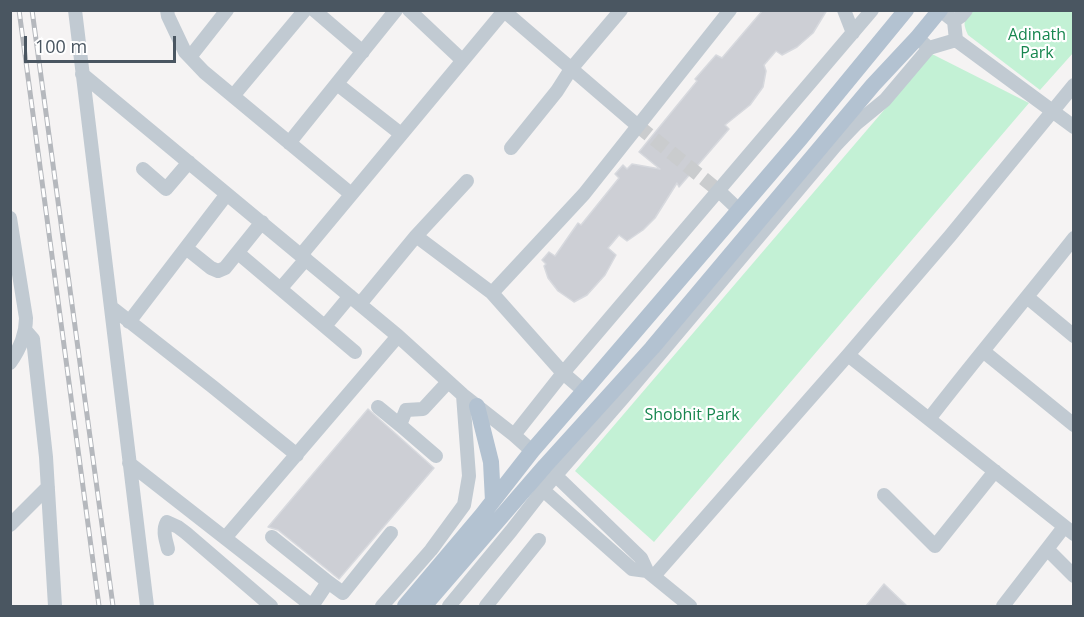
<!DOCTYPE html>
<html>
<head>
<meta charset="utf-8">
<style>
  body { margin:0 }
  #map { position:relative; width:1084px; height:617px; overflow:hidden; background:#f5f3f3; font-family:"Open Sans",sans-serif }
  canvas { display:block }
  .frame { position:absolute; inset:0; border:12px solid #4a5661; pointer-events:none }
  .scale { position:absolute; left:24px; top:36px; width:152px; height:27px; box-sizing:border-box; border:3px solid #4a5661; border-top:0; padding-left:8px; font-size:18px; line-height:21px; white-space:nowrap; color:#4a5661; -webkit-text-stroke:4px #fff; paint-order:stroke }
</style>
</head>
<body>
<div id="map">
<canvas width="1084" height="617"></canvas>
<div class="frame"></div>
<div class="scale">100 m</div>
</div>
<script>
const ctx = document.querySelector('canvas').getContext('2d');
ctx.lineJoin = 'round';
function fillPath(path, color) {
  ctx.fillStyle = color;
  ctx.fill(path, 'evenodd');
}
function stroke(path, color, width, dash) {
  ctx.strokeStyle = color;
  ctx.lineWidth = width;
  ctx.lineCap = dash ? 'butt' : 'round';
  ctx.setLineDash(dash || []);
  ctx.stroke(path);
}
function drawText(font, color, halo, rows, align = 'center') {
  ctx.font = font + ' "Open Sans",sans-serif';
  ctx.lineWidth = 4.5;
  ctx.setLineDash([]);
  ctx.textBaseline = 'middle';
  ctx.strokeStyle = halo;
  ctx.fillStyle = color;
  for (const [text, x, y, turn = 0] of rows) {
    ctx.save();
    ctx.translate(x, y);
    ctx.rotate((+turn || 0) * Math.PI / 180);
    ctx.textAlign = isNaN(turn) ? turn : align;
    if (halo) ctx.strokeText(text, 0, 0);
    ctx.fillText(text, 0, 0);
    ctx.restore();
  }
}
const green = new Path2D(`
  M972,11H1073V53L1040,90L968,35C963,23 963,21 972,11Z
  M932,54L1029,103L654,542L575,471Z`);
const building = new Path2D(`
  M763,10H827L813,33L797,47L782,55L776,51L764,65L766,71L763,87L750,105L725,125L729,129L679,187L677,183L655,218L643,230L627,241L619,235L608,248L616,255L605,275L587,295L574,302L558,291L548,278L544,266L546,264L542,260L549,252L555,256L578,223L581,225L619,178L615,174L623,165L627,169L632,164L660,169L639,152L697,81L695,79L716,55L722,58Z
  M368,409L434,468L339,579L278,530L268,527Z
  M884,584L907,606H866Z`);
const minorTunnel = new Path2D(`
  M638,126L719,191`);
const minor = new Path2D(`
  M75,10L147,606
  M167,10L168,16L185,52L204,72L351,194
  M314,10L363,52
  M409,10L462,60
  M503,10L638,126
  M844,10L853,33
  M940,10L954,21L956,40L1074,127
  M954,21L961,16L966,10
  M922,42L929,48L956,40
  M190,57L227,10
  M82,74L398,336L463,395L514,435L532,451
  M337,84L401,134
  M233,96L305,10
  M289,143L396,10
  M511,148L557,91L571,69L621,10
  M143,169L166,189L189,162
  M719,191L739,210
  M10,218L26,318C26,335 20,349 10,363
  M416,236L492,293L584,194L730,10
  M186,248L211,268L218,271L225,268L262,222
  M238,253L355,352
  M301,255L504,11
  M281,288L306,259
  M492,293L563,373L584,391
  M1027,297L1074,336
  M360,304L416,236L467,181
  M111,307L213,387L297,455
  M129,322L227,194
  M325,326L350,296
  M26,331L33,339L46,457L55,606
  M983,351L1074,425
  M848,355L1074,534
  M378,407L400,425
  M929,419C976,358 1026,299 1074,238
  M514,435L563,373L872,10
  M436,456L400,425L406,410L423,409L448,382
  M129,463L312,606
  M551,471L641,558L647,571L690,606
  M538,484L543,490L632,569L647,571
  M884,495L935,546L995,471
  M10,525L48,487
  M272,537L328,582
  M225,538L398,336
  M168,549C166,540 162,531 167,522L178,527L186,533L271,606
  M1047,549L1074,576
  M654,576L848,355L950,236L1074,85
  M312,606L328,582L343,593L391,533
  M382,606L431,550L464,505L469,476L463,395
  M449,606L511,531L543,490L623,398L836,145L857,123L885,100L929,48
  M486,606L539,540
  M1003,606L1064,527`);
const major = new Path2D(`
  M477,406L491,462L493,501
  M405,606L482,515L532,451L584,391L800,139L906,10
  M424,606L545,466L652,348L873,85L917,38L940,10`);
const rail = new Path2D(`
  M19,10L99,606
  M32,10L113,606`);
const parkNames = [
  ["Adinath",1037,35],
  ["Park",1037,53],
  ["Shobhit Park",692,415]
];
fillPath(green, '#c3f1d5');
fillPath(building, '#cdcfd5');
stroke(building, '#d7d9de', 1.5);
stroke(minorTunnel, '#caccce', 14, [14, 7]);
stroke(minor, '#c1cad2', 14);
stroke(major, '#b3c2d1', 16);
stroke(rail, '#b5b8bd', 5);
stroke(rail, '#fff', 3, [9]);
drawText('16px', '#17864f', '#fff', parkNames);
</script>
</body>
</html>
